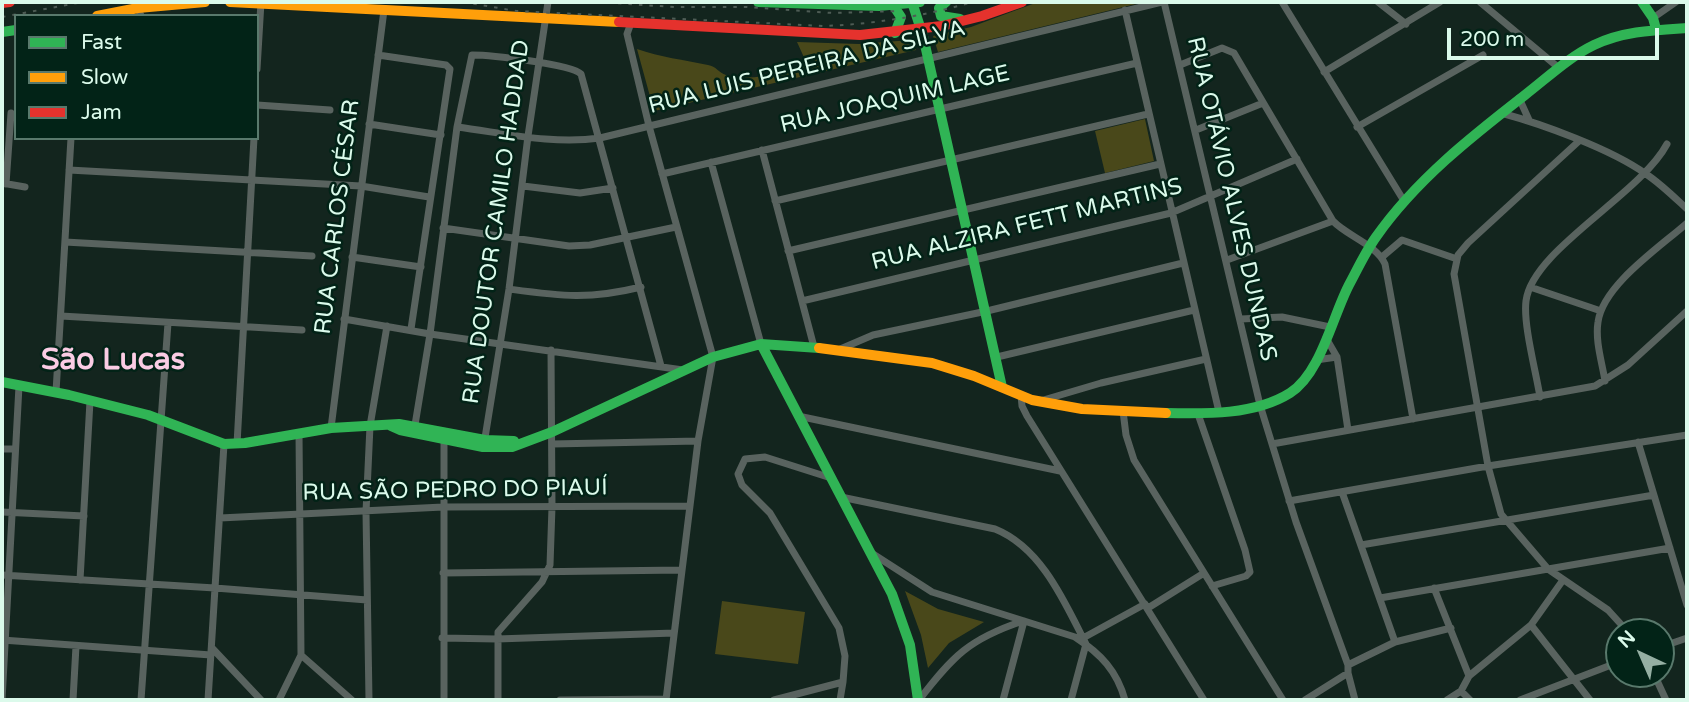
<!DOCTYPE html>
<html>
<head>
<meta charset="utf-8">
<style>
  body { margin:0 }
  #map { position:relative; width:1689px; height:702px; overflow:hidden; background:#13251e; font-family:"Varela Round",sans-serif }
  canvas { display:block }
  .frame { position:absolute; inset:0; border:4px solid #dbfaeb; pointer-events:none }
  .legend { position:absolute; left:14px; top:14px; width:245px; height:126px; box-sizing:border-box; background:#022317; border:2px solid #59796c; margin:0; padding:9px 12px; list-style:none; font-size:21px; color:#dbfaeb }
  .legend li { display:flex; align-items:center; gap:14px; height:35px }
  .legend b { width:35px; border:2px solid #59796c }
  .north { position:absolute; left:1605px; top:618px; width:70px; height:70px; box-sizing:border-box; background:#022317; border:2px solid #59796c; border-radius:50%; rotate:316deg; font-size:19px; font-weight:700; line-height:28px; text-align:center; color:#dbfaeb }
  .north::after { content:''; display:block; margin:auto; width:24px; height:32px; background:#95afa3; clip-path:polygon(50% 0,100% 100%,50% 72%,0 100%) }
  .scale { position:absolute; left:1447px; top:28px; width:212px; height:32px; box-sizing:border-box; border:4px solid #dbfaeb; border-top:0; padding-left:9px; font-size:21px; line-height:24px; white-space:nowrap; color:#dbfaeb; -webkit-text-stroke:5px #022317; paint-order:stroke }
</style>
</head>
<body>
<div id="map">
<canvas width="1689" height="702"></canvas>
<div class="frame"></div>
<ul class="legend">
<li><b style="height:9px;background:#30b455"></b>Fast</li>
<li><b style="height:9px;background:#ff9f0a"></b>Slow</li>
<li><b style="height:9px;background:#e5322d"></b>Jam</li>
</ul>
<div class="north">N</div>
<div class="scale">200 m</div>
</div>
<script>
const ctx = document.querySelector('canvas').getContext('2d');
ctx.lineJoin = 'round';
function fillPath(path, color) {
  ctx.fillStyle = color;
  ctx.fill(path, 'evenodd');
}
function stroke(path, color, width, dash) {
  ctx.strokeStyle = color;
  ctx.lineWidth = width;
  ctx.lineCap = dash ? 'butt' : 'round';
  ctx.setLineDash(dash || []);
  ctx.stroke(path);
}
function drawText(font, color, halo, rows, align = 'center') {
  ctx.font = font + ' "Varela Round",sans-serif';
  ctx.lineWidth = 5;
  ctx.setLineDash([]);
  ctx.textBaseline = 'middle';
  ctx.strokeStyle = halo;
  ctx.fillStyle = color;
  for (const [text, x, y, turn = 0] of rows) {
    ctx.save();
    ctx.translate(x, y);
    ctx.rotate((+turn || 0) * Math.PI / 180);
    ctx.textAlign = isNaN(turn) ? turn : align;
    if (halo) ctx.strokeText(text, 0, 0);
    ctx.fillText(text, 0, 0);
    ctx.restore();
  }
}
const green = new Path2D(`
  M1038,2H1144L938,52L933,36L971,27Z
  M911,40L916,50L654,111L637,49C660,57 684,60 708,65C716,66 719,73 726,75C754,82 781,73 807,64L797,42L859,44Z
  M1145,119L1154,161L1105,173L1095,131Z
  M905,591L938,609L984,622L949,643L928,668L921,635Z
  M722,601L805,612L798,664L715,654Z`);
const street = new Path2D(`
  M136,2L141,16
  M1164,2L1260,405L1296,522L1348,665
  M1282,2L1404,201
  M1378,2L1406,24
  M1480,2L1559,68
  M1125,10L1219,412
  M1653,18L1676,2
  M631,23L627,34L649,126L713,357L698,441L666,700
  M378,55L446,65L450,69L411,329
  M1180,65L1222,48L1234,53L1333,221C1347,236 1377,245 1385,264L1413,419
  M257,69L261,2
  M1324,72L1440,2
  M1519,98L1529,120
  M257,105L330,110
  M1501,113C1542,124 1611,149 1646,174C1661,184 1674,197 1687,209
  M369,124L441,135
  M457,127C504,133 553,145 600,138L1162,2
  M1357,127L1483,55
  M1196,130L1263,103
  M1579,141L1468,243L1458,255L1454,274L1488,466L1501,514L1548,569L1608,610L1628,632
  M762,150L814,347
  M711,162L761,344
  M69,170L361,186L429,197
  M662,174L1137,63
  M2,183L25,187
  M6,184L11,113
  M523,186L580,193L613,188
  M775,201L1148,114
  M443,228L569,246L590,245L676,227
  M65,242L312,256
  M788,251L1160,164
  M352,257L421,267
  M1382,257L1402,240L1457,259
  M1227,260L1333,221
  M1530,287L1601,311
  M509,289C561,296 588,300 641,287
  M802,301L1171,213L1297,159
  M61,316L302,330
  M344,319L430,334L683,370
  M1241,319L1282,317L1330,327
  M1326,338L1337,357L1348,430
  M838,350L873,335L987,311L1183,263
  M997,357L1194,310
  M1316,360L1337,357
  M1605,381C1602,362 1595,341 1598,322C1603,285 1660,247 1687,223
  M56,392L71,138
  M1021,395L1022,406L1027,416L1204,700
  M1540,397C1536,372 1523,324 1526,301C1532,250 1640,195 1667,144
  M1040,401L1101,383L1206,359
  M1123,411L1126,435L1134,460L1283,700
  M1198,414L1245,550L1250,572L1246,576L1212,586
  M798,416L1060,471
  M415,425L430,334L457,127L472,55C490,55 571,64 581,74L661,366
  M331,428L384,10
  M1638,442L1687,605
  M237,444L254,138
  M484,444L509,289L528,136L548,2
  M552,444L698,441
  M1272,444L1595,386L1628,365L1687,311
  M2,449H15
  M1342,492L1395,642
  M841,497L995,529C1042,548 1065,603 1086,644L1071,700
  M1289,501L1488,466L1687,435
  M2,512L84,516
  M220,518L443,507L690,506
  M1361,545L1654,495
  M873,554L932,592L1075,637C1101,654 1117,671 1125,700
  M443,573L682,570
  M2,575L215,588L367,600
  M80,580L90,401
  M1434,588L1469,676
  M1380,598L1670,548
  M1148,608L1204,573
  M1531,625L1590,700
  M442,638L497,639L674,633
  M1083,638L1145,604
  M2,640L211,655
  M1661,647L1687,638
  M212,648L261,700
  M301,655L352,700
  M1348,673L1355,700
  M1654,674L1666,700
  M1461,691L1470,700
  M2,700L19,386
  M73,700L76,646
  M141,700L168,323
  M208,700L224,444
  M279,700L301,655L299,433
  M369,700L366,512L370,426L387,326
  M444,700V436
  M498,700V632L542,582L550,565L552,507L551,350
  M560,700L666,699
  M774,700L843,682L845,656L839,628L770,513L742,485L738,474L745,459L765,457L831,478
  M840,700L843,682
  M919,700C953,656 969,639 1023,621
  M1003,700L1024,621
  M1305,700L1348,673V665L1395,642L1451,628
  M1447,700L1461,691L1469,676L1531,625L1563,580
  M1520,700L1619,662`);
const fast = new Path2D(`
  M758,2L879,6L920,2
  M912,2L923,36L1002,387
  M946,2L939,8L941,16L960,19
  M1642,2L1653,18L1656,29
  M893,5L901,17L895,33
  M2,32L16,30
  M761,344L892,594L910,645L918,700
  M2,382L69,395L148,415L224,444L245,443L331,428L399,424L485,440L514,441
  M1166,413C1206,414 1255,415 1290,393C1321,374 1333,314 1350,283C1358,268 1366,251 1376,237C1416,180 1471,137 1525,95C1547,78 1569,57 1594,45C1623,31 1655,30 1687,28
  M391,426L400,430L483,447H512L552,432L713,357L761,344L819,348`);
const slow = new Path2D(`
  M230,2L619,22
  M97,16L138,8L205,2
  M819,348L932,363L974,376L1032,400L1082,409L1166,413`);
const jam = new Path2D(`
  M2,3L10,2
  M619,22L860,35L942,26L982,16L1022,2`);
const rail = new Path2D(`
  M463,2L516,11L824,26C875,24 924,16 973,2
  M597,2L674,7H746L833,13L900,11
  M2,17L83,2`);
const streetNames = [
  ["RUA LUIS PEREIRA DA SILVA",807,68,-14],
  ["RUA JOAQUIM LAGE",895,100,-13],
  ["RUA OTÁVIO ALVES DUNDAS",1231,199,77],
  ["RUA CARLOS CÉSAR",338,217,-83],
  ["RUA DOUTOR CAMILO HADDAD",497,222,-82],
  ["RUA ALZIRA FETT MARTINS",1027,225,-14],
  ["RUA SÃO PEDRO DO PIAUÍ",455,491,-1]
];
const districtNames = [
  ["São Lucas",113,361]
];
fillPath(green, '#49481a');
stroke(street, '#59635f', 7);
stroke(fast, '#30b455', 10);
stroke(slow, '#ff9f0a', 10);
stroke(jam, '#e5322d', 10);
stroke(rail, '#4e5c55', 2, [3.5, 7]);
drawText('23px', '#dbfaeb', '#022317', streetNames);
drawText('bold 30px', '#facce4', '#022317', districtNames);
</script>
</body>
</html>
